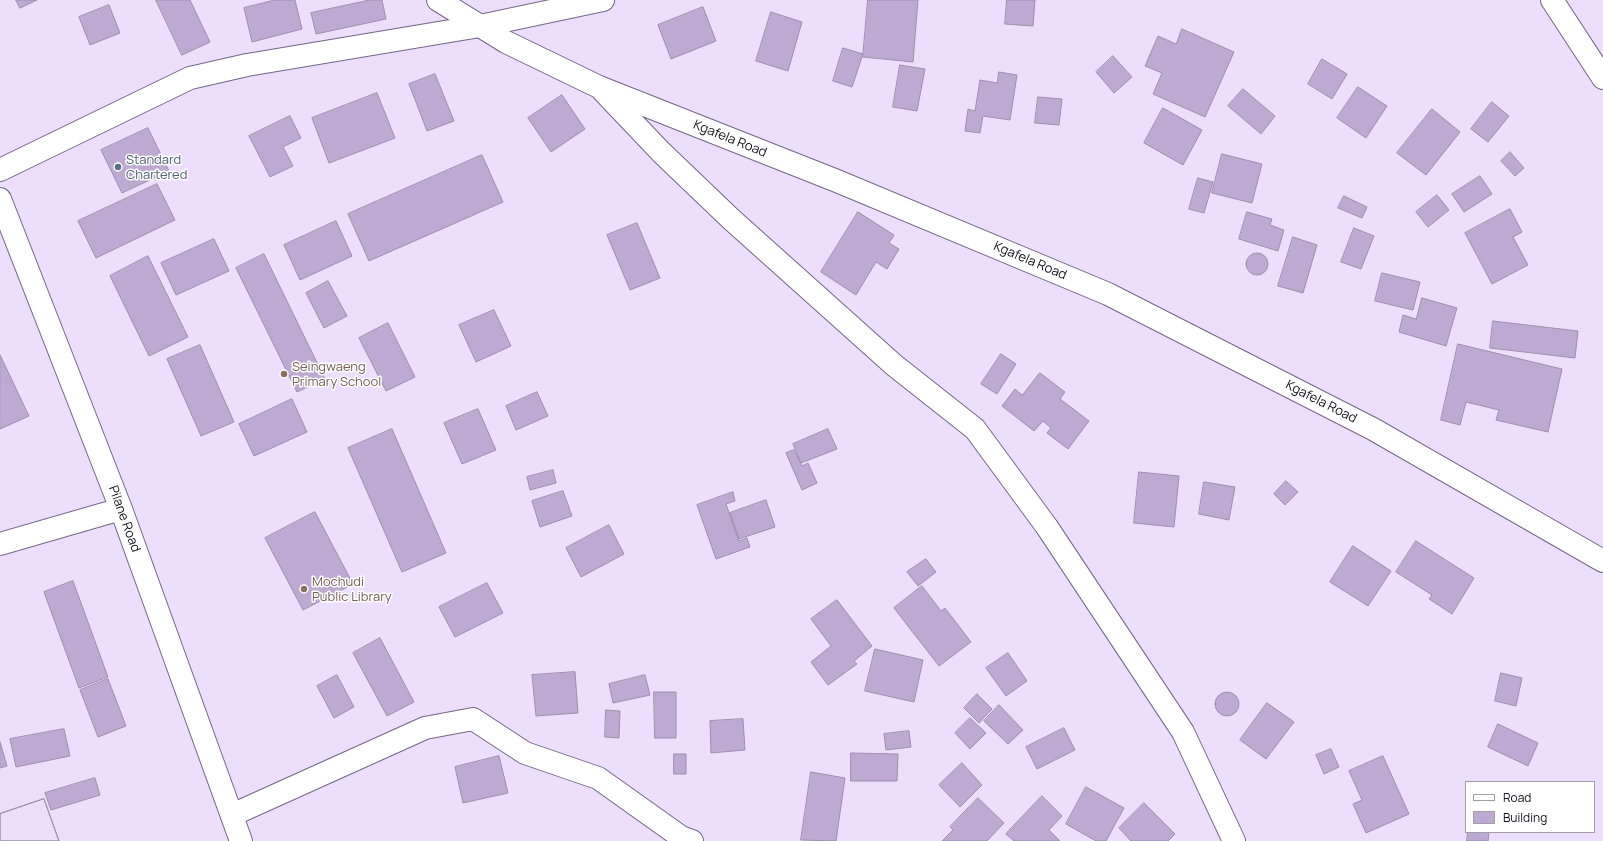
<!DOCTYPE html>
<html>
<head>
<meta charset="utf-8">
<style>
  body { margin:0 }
  #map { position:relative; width:1603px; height:841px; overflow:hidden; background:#eddefe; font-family:Manrope,sans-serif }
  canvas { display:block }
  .legend { position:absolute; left:1465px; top:781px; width:130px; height:52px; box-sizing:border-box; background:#fff; border:1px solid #a19fa3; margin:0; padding:5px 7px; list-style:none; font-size:12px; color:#140f1a }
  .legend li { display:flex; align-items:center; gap:8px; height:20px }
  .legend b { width:20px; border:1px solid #a19fa3 }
</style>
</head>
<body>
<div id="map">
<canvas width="1603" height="841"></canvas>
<ul class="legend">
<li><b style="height:5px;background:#fff"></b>Road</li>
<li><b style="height:11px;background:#bda9d2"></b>Building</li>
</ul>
</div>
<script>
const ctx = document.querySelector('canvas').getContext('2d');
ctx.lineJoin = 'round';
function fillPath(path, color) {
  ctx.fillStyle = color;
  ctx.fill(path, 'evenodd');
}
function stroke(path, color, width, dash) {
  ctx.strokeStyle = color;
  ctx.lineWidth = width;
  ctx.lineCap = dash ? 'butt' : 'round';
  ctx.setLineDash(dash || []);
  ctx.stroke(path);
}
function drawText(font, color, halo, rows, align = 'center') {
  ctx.font = font + ' Manrope,sans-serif';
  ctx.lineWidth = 3;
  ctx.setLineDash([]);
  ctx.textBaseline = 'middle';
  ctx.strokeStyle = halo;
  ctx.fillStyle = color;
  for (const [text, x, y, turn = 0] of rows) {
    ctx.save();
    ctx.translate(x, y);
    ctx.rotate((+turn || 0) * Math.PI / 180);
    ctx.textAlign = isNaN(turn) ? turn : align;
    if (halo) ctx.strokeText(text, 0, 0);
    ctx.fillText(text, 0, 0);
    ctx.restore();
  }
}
const building = new Path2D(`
  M16,0H37L20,8Z
  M156,0H190L210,42L182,55Z
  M275,0H295L302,29L252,42L244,8Z
  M370,0H382L386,19L316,34L311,13Z
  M868,0H918L913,62L863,57Z
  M1007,0H1035L1033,26L1005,24Z
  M109,5L120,33L90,45L79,17Z
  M703,7L716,41L671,59L658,25Z
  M771,12L802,22L788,71L756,61Z
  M1182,29L1234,52L1205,117L1153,94L1162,73L1145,66L1158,36L1176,44Z
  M843,48L863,54L852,87L833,81Z
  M1113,56L1132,77L1114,93L1096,72Z
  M1322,59L1347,74L1332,99L1308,84Z
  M900,65L925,69L917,111L893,107Z
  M999,72L1017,75L1010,120L983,116L980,133L965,131L968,109L975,111L980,80L997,83Z
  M435,74L454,121L427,131L409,84Z
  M1358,87L1387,106L1366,138L1337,118Z
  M1243,89L1275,116L1261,134L1228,106Z
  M377,93L395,138L329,163L312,118Z
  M562,95L585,129L551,152L528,118Z
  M1038,97L1062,99L1059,125L1035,123Z
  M1492,102L1509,116L1488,142L1471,129Z
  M1163,108L1202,130L1183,165L1144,143Z
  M1432,109L1460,132L1426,175L1397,153Z
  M290,116L301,138L283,147L293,166L270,177L249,136Z
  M148,128L169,171L122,193L101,150Z
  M1510,152L1524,168L1515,176L1501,161Z
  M1222,154L1262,164L1252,203L1212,193Z
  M482,155L503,202L369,261L348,214Z
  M1480,176L1492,194L1464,212L1452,194Z
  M1198,178L1213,182L1204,213L1189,209Z
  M157,184L175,220L96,258L78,221Z
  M1437,195L1449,210L1428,227L1416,212Z
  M1344,196L1367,207L1362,218L1338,208Z
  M1510,209L1522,232L1513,237L1528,265L1492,284L1465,233Z
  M858,212L894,235L889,243L899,249L887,269L876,262L856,295L821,272Z
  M1247,212L1272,219L1270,225L1284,230L1278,251L1239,239Z
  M336,221L352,256L300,280L284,245Z
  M637,223L660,278L630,290L607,235Z
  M1354,228L1374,236L1361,269L1341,262Z
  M1293,237L1317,245L1303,293L1278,286Z
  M214,239L229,271L176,295L161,263Z
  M1246 264a11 11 0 1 1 22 0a11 11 0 1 1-22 0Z
  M264,254L325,379L297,392L236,268Z
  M148,256L188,337L149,356L110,276Z
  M1382,273L1420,282L1413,310L1375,301Z
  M328,281L347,316L324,328L306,293Z
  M1422,298L1457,308L1446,346L1399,332L1403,315L1416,319Z
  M494,310L511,346L476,362L459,325Z
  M1493,321L1578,331L1575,358L1490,348Z
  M388,323L415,377L386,391L359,338Z
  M1458,344L1562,369L1548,432L1496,420L1499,410L1466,402L1460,425L1441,420Z
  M200,345L234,422L201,436L167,359Z
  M1001,354L1016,364L997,394L981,384Z
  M0,355L29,416L0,429Z
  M1040,373L1065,392L1060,399L1089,421L1068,449L1047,433L1051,428L1043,421L1034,431L1002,406L1015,389L1022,395Z
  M537,392L548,416L516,430L506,406Z
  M292,399L307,432L254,456L239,424Z
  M478,409L496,450L462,464L444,423Z
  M392,429L446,553L402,572L348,448Z
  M828,429L837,449L801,463L793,444Z
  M794,450L802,466L808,463L817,483L802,490L786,453Z
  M553,470L556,483L530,490L527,477Z
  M1139,472L1179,476L1174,527L1134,523Z
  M1286,481L1298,492L1285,505L1274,494Z
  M1204,482L1235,487L1229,520L1199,514Z
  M563,491L572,516L540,527L532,501Z
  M733,492L735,501L726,504L739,541L747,538L750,547L716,559L697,505Z
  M766,500L775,527L739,539L730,513Z
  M315,512L353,584L303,610L265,538Z
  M609,525L624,554L581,577L566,548Z
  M1416,541L1474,578L1452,614L1429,599L1432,595L1396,572Z
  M1353,546L1391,571L1368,606L1330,582Z
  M926,559L936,572L918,586L907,572Z
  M73,581L108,677L79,688L44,592Z
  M487,583L503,613L455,637L439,607Z
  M922,586L941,611L945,608L971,642L939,666L894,608Z
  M837,600L872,646L854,661L857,664L828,685L811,662L831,646L811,619Z
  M380,638L414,702L387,716L353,653Z
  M875,649L923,660L914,702L865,691Z
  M1008,653L1027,681L1006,696L986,668Z
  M575,672L578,713L536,716L532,675Z
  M1501,673L1522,678L1516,706L1495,701Z
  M337,675L354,707L334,718L317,686Z
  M645,675L650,695L613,703L609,684Z
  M108,679L126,726L98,737L80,690Z
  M654,692H676V738H655Z
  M1215 704a12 12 0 1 1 24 0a12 12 0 1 1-24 0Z
  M977,694L992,709L979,723L964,708Z
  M1267,703L1294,722L1266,759L1240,740Z
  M999,705L1023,730L1008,744L984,721Z
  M606,710L620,711L619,738L605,737Z
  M970,718L986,733L970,749L955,733Z
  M743,719L745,750L711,753L710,721Z
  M1498,724L1538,743L1528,766L1488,747Z
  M1064,728L1075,750L1037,769L1026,747Z
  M64,729L70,756L16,767L10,739Z
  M909,731L911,747L886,750L884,734Z
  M0,742L7,766L0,768Z
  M1331,749L1339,767L1324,774L1316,755Z
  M851,753L898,754L897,781H851Z
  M674,754H686V774H674Z
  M499,756L508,793L463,803L455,767Z
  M1383,756L1409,814L1366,833L1353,804L1362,800L1349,771Z
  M962,763L982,785L960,807L939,785Z
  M811,772L845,778L836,841L801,840Z
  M95,778L100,795L51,810L45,793Z
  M1086,787L1124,808L1106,841H1096L1066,824Z
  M1042,796L1062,816L1049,830L1060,841H1014L1006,834Z
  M978,798L1004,823L987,841H942L953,830L950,827Z
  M44,799L59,841H0V814Z
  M44,799L59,841H0V814Z
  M1144,803L1175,834L1168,841H1131L1119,828Z
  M1468,832H1489L1488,841H1467Z`);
const minor = new Path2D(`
  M438,0L506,42L599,87L837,181L1108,294L1373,429L1603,561
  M1552,0L1603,78
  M603,91L661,152L731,219L894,365L975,429L1047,527L1183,732L1234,841
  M0,170L190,78L247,65L480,26L603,0
  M0,544L121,509
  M232,815L425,728L473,719L525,753L598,778L681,837L692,841`);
const major = new Path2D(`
  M0,199L121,509L241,841`);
const markers = [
  [118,167,4,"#5c6f8a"],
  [284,374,4,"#8d6e63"],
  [304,589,4,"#8d6e63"]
];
const streetNames = [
  ["Kgafela Road",730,139,22],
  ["Kgafela Road",1030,261,23],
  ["Kgafela Road",1321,402,27],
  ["Pilane Road",124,519,70]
];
const serviceNames = [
  ["Standard",126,160],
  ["Chartered",126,175]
];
const educationNames = [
  ["Seingwaeng",292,367],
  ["Primary School",292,382],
  ["Mochudi",312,582],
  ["Public Library",312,597]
];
fillPath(building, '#bda9d2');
stroke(building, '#9d8fad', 1);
stroke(minor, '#746783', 24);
stroke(major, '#746783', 24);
stroke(minor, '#fff', 22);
stroke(major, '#fff', 22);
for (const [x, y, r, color] of markers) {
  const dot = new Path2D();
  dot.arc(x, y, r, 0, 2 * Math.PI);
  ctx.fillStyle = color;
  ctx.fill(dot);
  stroke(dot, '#fff', 1.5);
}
drawText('13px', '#140f1a', '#fff', streetNames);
drawText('13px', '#4e5e75', '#fff', serviceNames, 'left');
drawText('13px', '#785e54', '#fff', educationNames, 'left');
</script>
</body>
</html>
